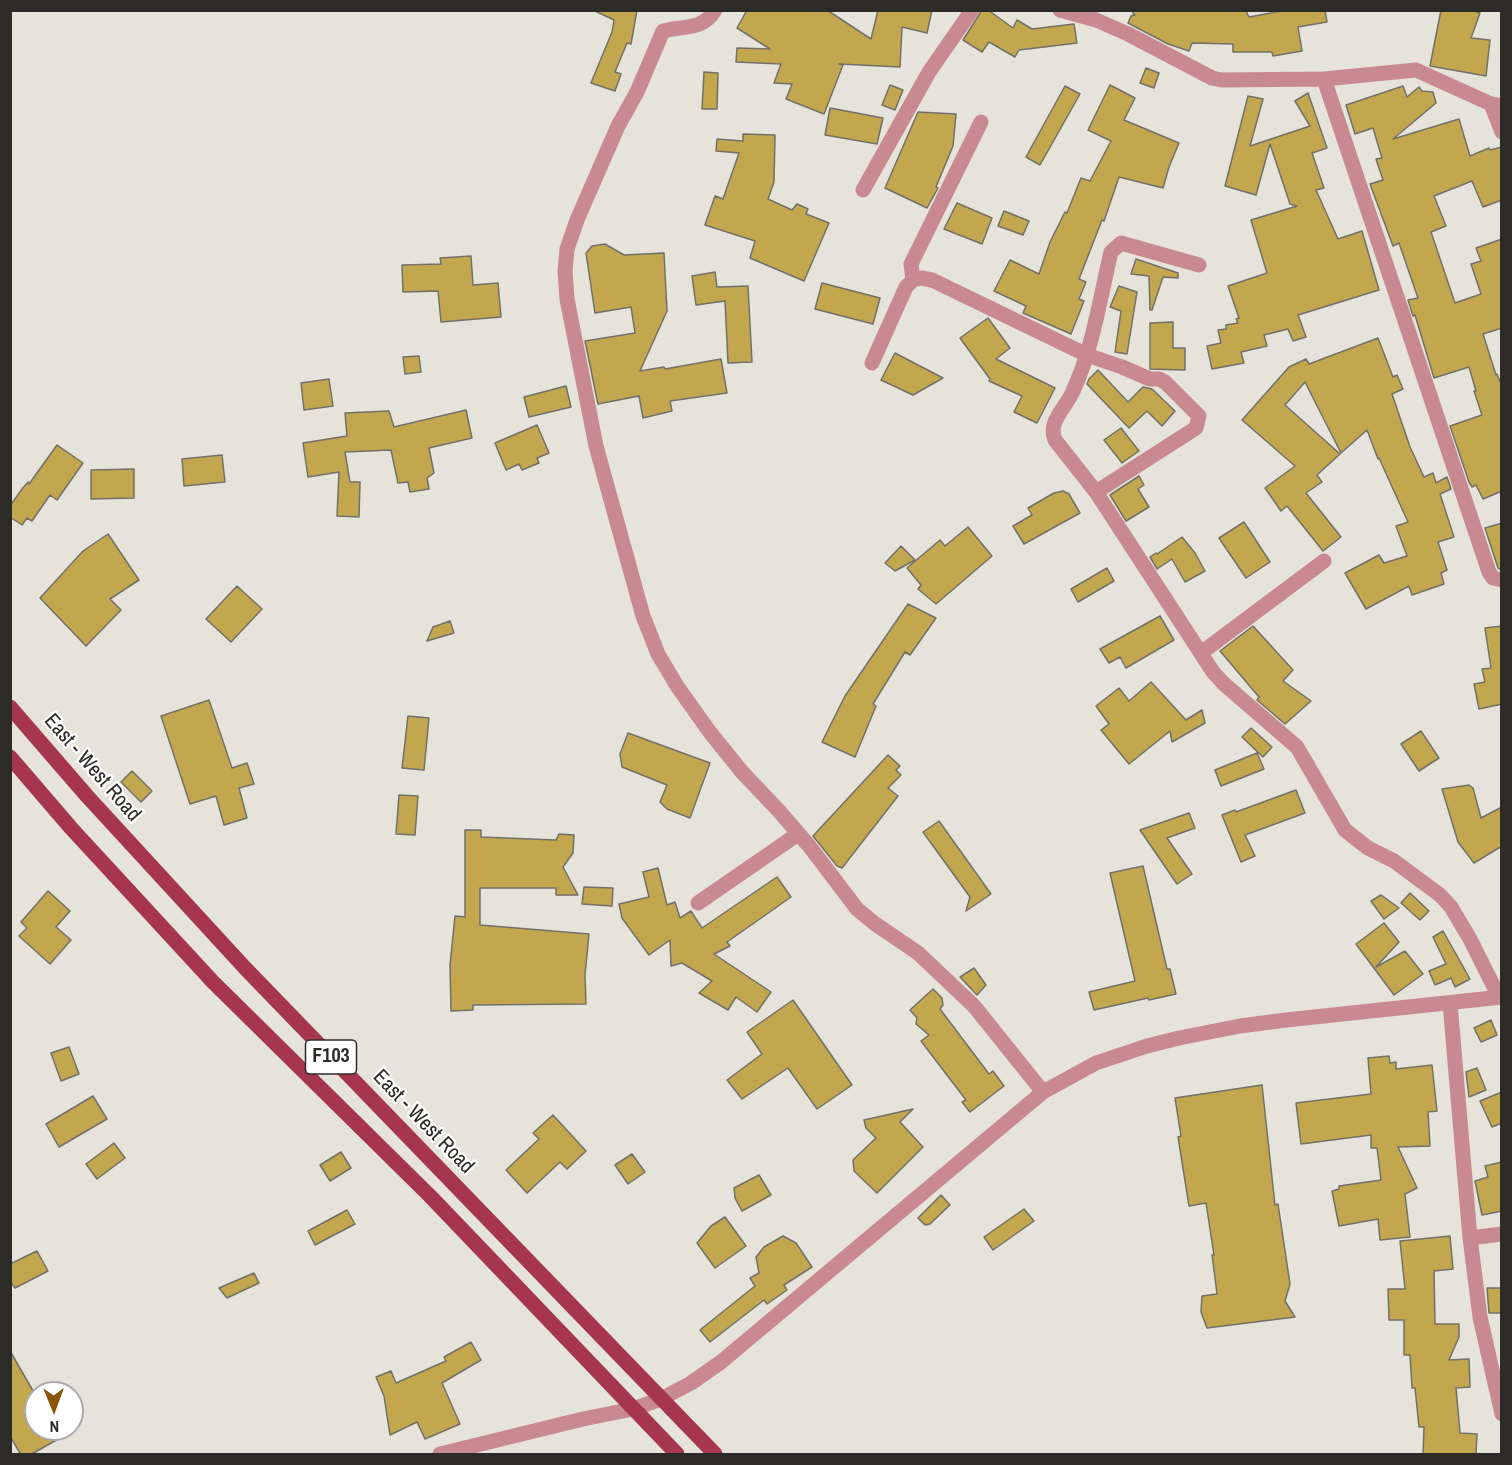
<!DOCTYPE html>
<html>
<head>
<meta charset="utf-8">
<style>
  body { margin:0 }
  #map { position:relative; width:1512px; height:1465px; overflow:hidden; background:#e6e3da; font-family:"Archivo Narrow",sans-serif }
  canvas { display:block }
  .frame { position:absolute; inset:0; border:12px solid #2c2b28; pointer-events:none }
  .north { position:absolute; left:24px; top:1381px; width:60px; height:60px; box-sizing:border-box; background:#fff; border:2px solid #abaaa9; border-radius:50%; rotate:179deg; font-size:16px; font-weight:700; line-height:24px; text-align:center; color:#2c2b28 }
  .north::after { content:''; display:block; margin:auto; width:21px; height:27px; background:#8c5409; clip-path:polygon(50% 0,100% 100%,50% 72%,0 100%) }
</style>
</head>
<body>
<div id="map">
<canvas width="1512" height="1465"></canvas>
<div class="frame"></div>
<div class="north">N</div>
</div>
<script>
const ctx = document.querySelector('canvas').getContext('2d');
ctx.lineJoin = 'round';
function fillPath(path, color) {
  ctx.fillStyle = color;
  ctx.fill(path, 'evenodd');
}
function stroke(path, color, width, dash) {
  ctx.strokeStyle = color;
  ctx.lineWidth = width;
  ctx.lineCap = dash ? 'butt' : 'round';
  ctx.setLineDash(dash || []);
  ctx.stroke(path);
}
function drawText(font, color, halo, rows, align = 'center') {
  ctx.font = font + ' "Archivo Narrow",sans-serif';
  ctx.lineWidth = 4.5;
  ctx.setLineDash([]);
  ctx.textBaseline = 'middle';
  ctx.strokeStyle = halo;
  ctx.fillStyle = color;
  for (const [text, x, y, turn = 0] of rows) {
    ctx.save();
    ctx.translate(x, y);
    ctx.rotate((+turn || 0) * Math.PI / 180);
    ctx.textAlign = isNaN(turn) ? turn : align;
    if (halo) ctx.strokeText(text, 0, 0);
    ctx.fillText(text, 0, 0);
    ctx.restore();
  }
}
const building = new Path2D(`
  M593,10H637L631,44L627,43L615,72L621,74L615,91L591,83L612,32L614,20Z
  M747,10H827L871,39L878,10H932L927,33L902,27L900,67L839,64L843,65L824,114L786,99L792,84L774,83L781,64L736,62L737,48L770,49L737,28Z
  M982,10H988L1013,28L1017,20L1032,29L1074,24L1077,43L1019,50L1015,57L989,42L982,52L963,40Z
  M1133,10L1246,11L1249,17L1287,10H1325L1327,22L1298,27L1302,51L1273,56L1272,52H1233V44L1192,43L1189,51L1168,44L1128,23L1131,16L1135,15L1133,14Z
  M1441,10H1472L1480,13L1471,38L1490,40L1486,76L1430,66Z
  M1146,68L1159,73L1154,88L1140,83Z
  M704,72L718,73L717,109H702Z
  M890,85L903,90L895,110L882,105Z
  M1110,85L1135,98L1124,120L1179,143L1169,167L1163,188L1119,177L1104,221L1102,220L1079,279L1086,282L1079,299L1084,301L1071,334L1023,313L1026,306L994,291L1010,260L1039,274L1050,242L1065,212L1067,213L1081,178L1090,181L1111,141L1088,130Z
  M1065,86L1080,94L1040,165L1026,157Z
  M1403,86L1407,97L1419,87L1422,91L1433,92L1436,103L1393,139L1459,119L1470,156L1489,148L1490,150L1502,147V200L1483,207L1472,181L1434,196L1446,226L1431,232L1455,303L1481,294L1471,264L1481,261L1476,248L1502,239V328L1483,334L1496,375L1497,374L1502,386V491L1483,499L1476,485L1472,487L1469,482L1450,426L1482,415L1474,391H1476L1469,367L1434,378L1415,315L1413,316L1408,300L1418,298L1399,243L1393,246L1370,184L1383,180L1376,159L1382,158L1373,128L1355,134L1346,105Z
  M1308,93L1327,148L1312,153L1324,188L1316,190L1338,239L1362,231L1379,290L1298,315L1306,337L1293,341L1288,329L1264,335L1267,346L1241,352L1244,363L1212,369L1207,346L1221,343L1218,330L1226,329V325L1238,323L1236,319L1239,318L1228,286L1267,273L1251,220L1297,206L1290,204L1270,144L1256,195L1225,186L1248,96L1263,99L1250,146L1310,126L1295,101Z
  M830,108L883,118L877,144L825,135Z
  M918,112L956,114L953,146L936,187L938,188L927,208L885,188Z
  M743,134L775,135L774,182L768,199L792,210L797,204L808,209L806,214L829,223L804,281L750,258L755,241L705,225L715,196L723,199L739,153L716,151L717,139L743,141Z
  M957,203L992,218L982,244L944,229Z
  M1004,211L1029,221L1023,235L998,226Z
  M605,244L624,255L664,253L667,311L640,371L664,367L665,369L721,359L727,393L670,401L672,411L643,418L639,396L598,404L585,341L635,333L631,307L595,313L586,253L592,246Z
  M471,256L473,285L498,283L501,317L441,322L438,291L403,292L402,265L441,264L440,258Z
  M1136,259L1178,273V278L1163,277L1152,310H1150L1149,276L1131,274Z
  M715,272L717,287L748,286L752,362L728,363L725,301L696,305L692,276Z
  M822,283L880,298L873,324L815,309Z
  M1119,286L1137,292L1127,354L1115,352L1121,311L1110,307Z
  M988,318L1010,348L996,359L1055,388L1037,423L1014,412L1022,396L989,381L990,379L960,338Z
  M1173,322V348H1185V370L1150,369V323Z
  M1378,338L1393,377L1397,375L1403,389L1392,394L1410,447L1424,477L1433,473L1436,483L1447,477L1451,489L1440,494L1454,537L1438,542L1447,570L1441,573L1444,584L1412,595L1409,586L1366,609L1345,573L1379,555L1384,563L1407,556L1396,526L1408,522L1379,458L1378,459L1367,430L1341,453L1305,382L1285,405L1340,454L1317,475L1322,482L1306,493L1341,537L1323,551L1287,506L1281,511L1265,488L1295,466L1242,420L1289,367L1306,359L1309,364Z
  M895,353L943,378L913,395L881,380Z
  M419,356L421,372L405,374L403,357Z
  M1098,370L1128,402L1143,387L1152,389L1175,411L1162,426L1147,411L1129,428L1087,384L1089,379Z
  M329,379L333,406L304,410L301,383Z
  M566,386L571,407L529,417L524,397Z
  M466,410L472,438L429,448L434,473L427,478L429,489L410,492L408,482L398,483L391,450L345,452L350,482H360L359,517L337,516L339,472L308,477L303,443L347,436L345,413L389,411L394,427Z
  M537,425L549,453L537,458L539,463L522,470L519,464L506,470L495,443Z
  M1121,428L1139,451L1122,463L1104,440Z
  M57,445L83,463L57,500L50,495L32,521L27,518L22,525L10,517V506L22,489L28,482L29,484Z
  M222,455L225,482L184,486L182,459Z
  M134,469V498L91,499V470Z
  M1139,476L1144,485L1138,489L1149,507L1126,521L1110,495Z
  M1063,491L1069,494L1080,513L1024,544L1013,526L1032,515L1028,508L1054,493Z
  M1244,522L1270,562L1246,578L1219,538Z
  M1502,523V570L1498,568L1485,528Z
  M968,527L992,556L936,604L918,589L921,585L907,568L940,540L945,546Z
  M108,534L139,580L110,599L121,610L86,646L40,598L83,551Z
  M1182,537L1195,553L1205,571L1185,582L1172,559L1157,569L1150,557L1156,553L1157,554Z
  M901,546L915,560L895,571L885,563Z
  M1107,568L1114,581L1078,602L1071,589Z
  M237,586L262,609L231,642L206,619Z
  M908,604L936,618L910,655L905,652L873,704L876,706L855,757L822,742L845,696Z
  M1160,616L1174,640L1126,668L1120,657L1109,663L1100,649Z
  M450,621L454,633L427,641L433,627Z
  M1253,626L1293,670L1283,681L1311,701L1285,724L1257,700L1259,697L1220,651Z
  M1502,626V704L1479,709L1474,684L1485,682L1482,669L1491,668L1485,628Z
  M1151,682L1186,720L1202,710L1205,723L1172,742L1170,731L1129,764L1101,730L1109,724L1096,706L1119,688L1129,701Z
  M209,700L232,768L247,763L254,784L239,788L247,818L224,825L216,796L190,804L161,716Z
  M408,716L429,718L424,770L402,768Z
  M1251,728L1272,747L1263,757L1242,737Z
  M1421,731L1439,758L1419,771L1401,744Z
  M628,733L710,763L690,818L667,809L660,802L667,785L622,767L620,754Z
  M1257,753L1264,769L1221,786L1215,770Z
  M888,755L900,766L896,770L901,775L888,788L898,796L842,868L837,866L813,836Z
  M132,771L152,791L141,802L121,782Z
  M1469,785L1473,788L1481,818L1502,807V846L1474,863L1458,842L1442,789Z
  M1296,790L1305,813L1245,835L1255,856L1241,862L1222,815L1235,810L1236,812Z
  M399,795L418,796L415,835L396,834Z
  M1189,813L1195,828L1167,838L1192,874L1177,884L1140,830Z
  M939,821L991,894L966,911L970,897L923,832Z
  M465,830H481V837L556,840L559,834L574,835L573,853L563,867L578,895H556V888H480V925L589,934L585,975L586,1004L473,1005V1010L451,1011L450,965L455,916L465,917Z
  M1143,866L1167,969H1170L1176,994L1149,1000L1148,998L1094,1010L1089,992L1135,981L1110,873Z
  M658,868L667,905L675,902L680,918L691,911L702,928L777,877L791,897L727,942L730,946L714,954L771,992L757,1012L736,997L728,1010L699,993L712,981L682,963L671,966L670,940L649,955L622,918L619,904L649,897L643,872Z
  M584,887L613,888L612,906L582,904Z
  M48,891L70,911L56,927L71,940L50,964L19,936L27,928L21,922Z
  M1410,893L1429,911L1420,920L1401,903Z
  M1381,895L1399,908L1384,919L1371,901Z
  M1384,923L1399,942L1376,967L1405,951L1423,974L1394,995L1356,944Z
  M1443,931L1470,979L1455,987L1451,978L1435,985L1429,971L1446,964L1433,937Z
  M974,968L986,985L977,995L960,977Z
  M933,989L942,998L943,1005L940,1009L989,1074L993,1071L1004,1086L970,1112L962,1102L966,1100L921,1041L929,1035L916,1024L917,1018L910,1010Z
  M793,1000L852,1085L817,1109L788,1068L742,1099L727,1080L762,1054L747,1032Z
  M1491,1020L1497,1035L1481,1042L1474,1028Z
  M69,1047L79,1074L61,1081L51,1053Z
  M1389,1056L1390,1063L1396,1062V1069L1432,1065L1437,1111L1428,1112L1430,1146L1398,1147L1417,1188L1405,1194L1410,1237L1380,1240L1378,1219L1339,1226L1332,1191L1339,1189V1186L1381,1180L1377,1148H1371V1135L1301,1144L1296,1103L1371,1094L1368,1058Z
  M1477,1068L1486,1090L1469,1097L1466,1072Z
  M1262,1085L1275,1205L1278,1204L1290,1284L1285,1301L1295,1317L1207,1328L1201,1312L1202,1296L1217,1294L1212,1255H1214L1206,1203L1189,1206L1178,1137L1181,1136L1175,1098Z
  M1502,1092V1123L1492,1127L1480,1101Z
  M93,1096L107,1119L59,1147L46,1124Z
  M913,1109L900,1122L923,1147L877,1193L854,1171L853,1160L876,1138L866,1128L864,1120Z
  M553,1115L586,1151L567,1169L560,1162L527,1193L506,1170L539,1139L533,1133Z
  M114,1143L125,1158L97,1179L86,1164Z
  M341,1152L351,1168L330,1181L320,1165Z
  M632,1154L645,1172L628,1184L615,1165Z
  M1502,1162V1211L1482,1215L1475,1181L1488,1177L1485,1166Z
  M759,1175L771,1195L742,1211L735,1198L734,1188Z
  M941,1195L950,1205L930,1224L925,1225L918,1218Z
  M1024,1209L1034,1221L993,1250L984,1237Z
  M347,1210L355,1224L315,1245L308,1231Z
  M725,1217L746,1246L715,1268L697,1243L711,1226Z
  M783,1236L796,1243L812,1267L784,1285L787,1290L767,1304L764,1300L710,1342L700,1330L755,1286L750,1278L759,1273L756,1257L764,1247Z
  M1450,1236L1453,1269L1434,1271L1435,1324H1459V1337L1449,1360L1469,1359L1470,1387L1456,1388L1460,1433L1477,1434L1476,1455H1423L1424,1427H1419L1415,1388H1412L1410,1355H1404V1320H1389L1388,1289H1405L1400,1241Z
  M37,1251L48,1271L15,1288L10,1281V1264Z
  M254,1273L259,1283L227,1298L219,1288Z
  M1487,1288H1502V1313H1489Z
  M471,1342L481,1360L442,1383L460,1424L425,1439L417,1422L390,1435L384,1396L376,1377L391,1371L396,1383L446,1361L444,1357Z
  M10,1351L36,1396V1429H55L60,1438L30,1455H21L10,1436Z`);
const minor = new Path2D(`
  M715,10C702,31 685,25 663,31L637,92L618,126L577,220L567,249L565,271L567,299L596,446L643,616L658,654L677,686L709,731L742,772L779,811L810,847L857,909L874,923L918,953L974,1006L1043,1092
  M1060,10L1096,20L1128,34L1212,78L1222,80L1324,79L1416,70L1491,104L1502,106
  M1324,79L1489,572L1493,578L1502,580
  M1491,104L1502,132
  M863,190L929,72L972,10
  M1199,265L1121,243L1111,252C1100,298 1093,348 1073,391C1066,408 1047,422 1055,440L1096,492L1213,672L1224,684L1297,747L1345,830L1368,848L1394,861L1440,895L1451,907L1470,939L1499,997
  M913,280L911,264L981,122
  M872,363L906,287L913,280L921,278L932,280L1087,355L1122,367L1150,379H1159L1165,382L1199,416L1196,428L1096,492
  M1201,653L1324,561
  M698,903L798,834
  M1450,1003L1470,1238L1480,1317L1502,1414
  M1470,1238L1502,1234
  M440,1454L583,1419L633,1409L661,1399L691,1383L721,1362L1043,1092L1096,1063L1147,1046L1179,1038L1240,1026L1286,1020L1502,997`);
const major = new Path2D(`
  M10,707L87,796L245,968L715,1454
  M10,757L71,828L213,982L431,1197L677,1454`);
const shields = [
  [331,1057,51]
];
const shieldNames = [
  ["F103",331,1057]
];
const streetNames = [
  ["East - West Road",92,768,49],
  ["East - West Road",423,1122,46]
];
fillPath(building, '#c2a74f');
stroke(building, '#727068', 1.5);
stroke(minor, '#c88991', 15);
stroke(major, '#a5364e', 15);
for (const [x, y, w] of shields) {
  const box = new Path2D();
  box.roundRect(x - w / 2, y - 17, w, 34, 4.5);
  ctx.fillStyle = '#fff';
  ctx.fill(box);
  stroke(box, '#2c2b28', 1.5);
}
drawText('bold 20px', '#2c2b28', null, shieldNames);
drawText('21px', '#2c2b28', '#fff', streetNames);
</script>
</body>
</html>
